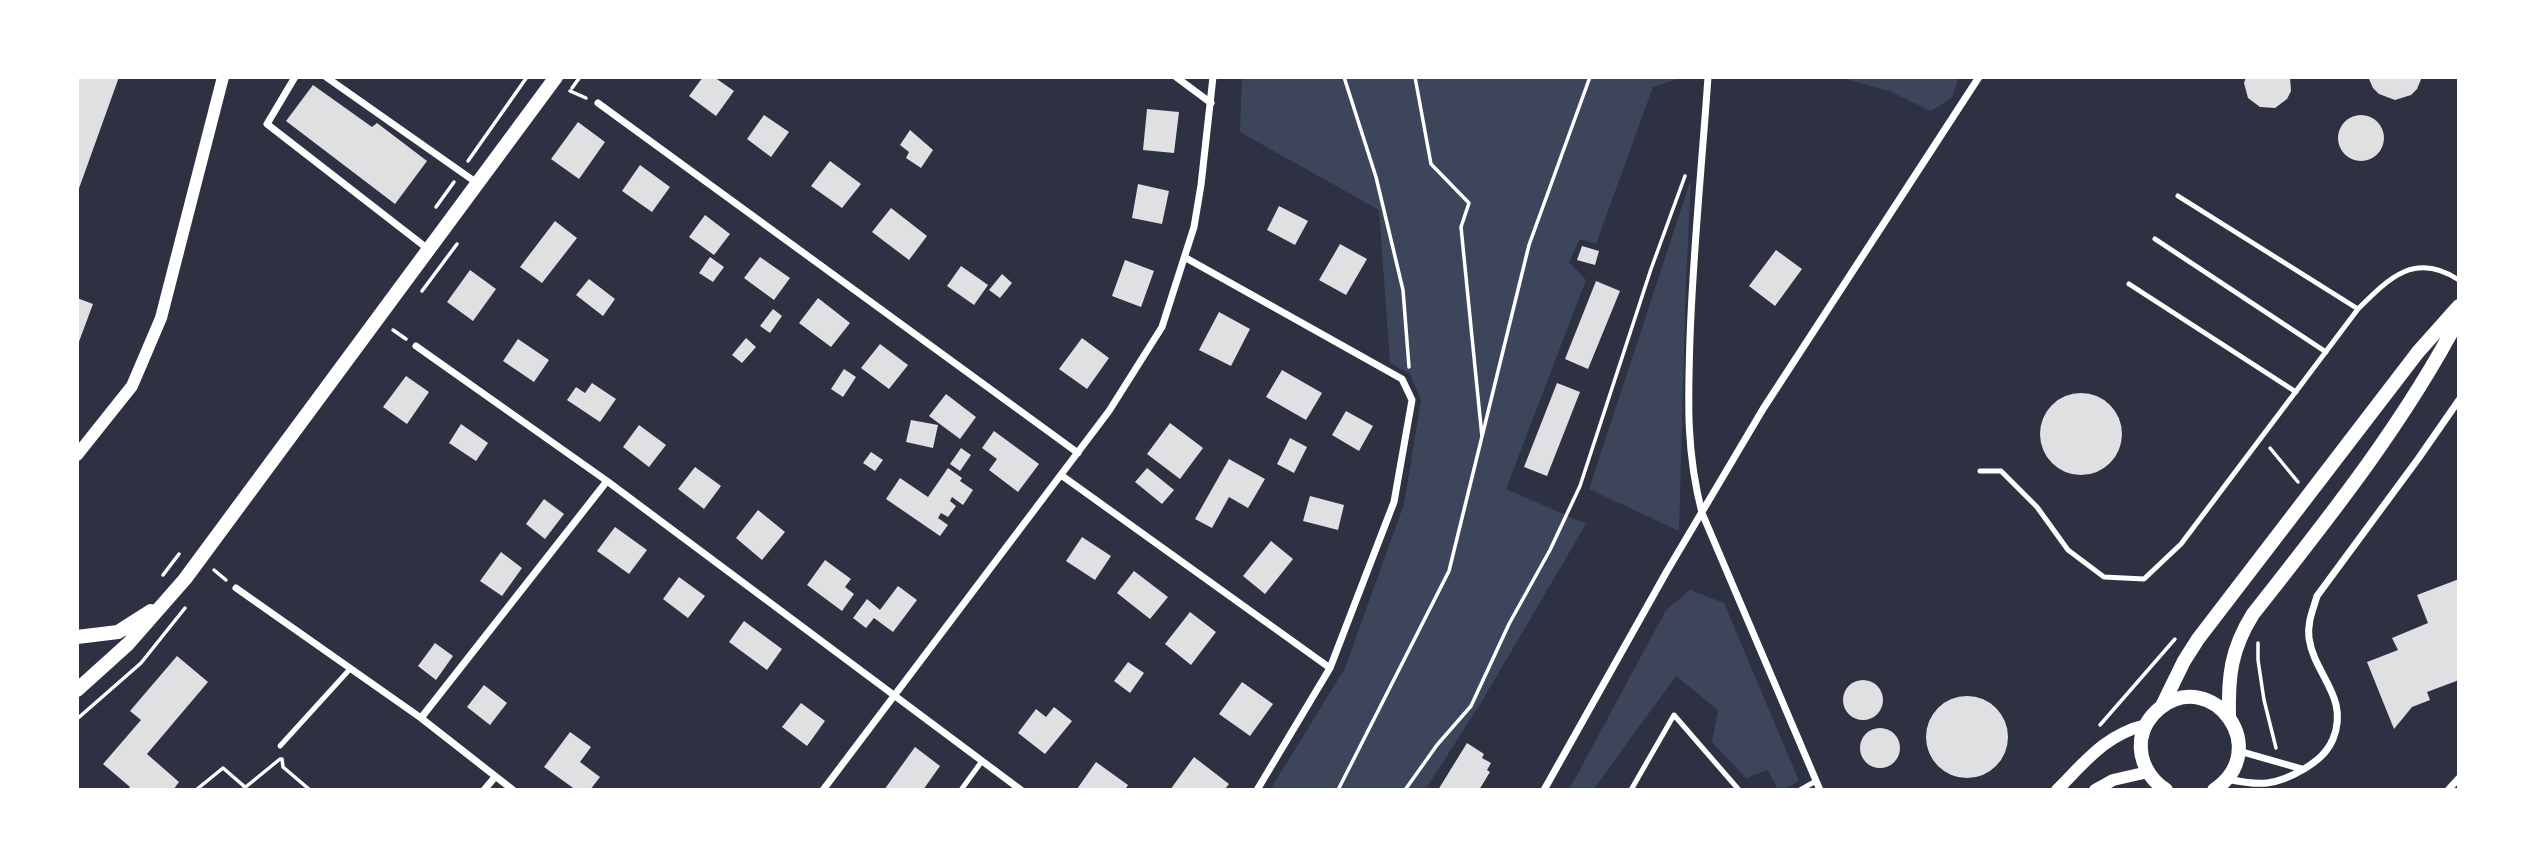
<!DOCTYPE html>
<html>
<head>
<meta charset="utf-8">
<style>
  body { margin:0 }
  #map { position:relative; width:2536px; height:867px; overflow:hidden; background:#2d3142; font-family:"Space Grotesk",sans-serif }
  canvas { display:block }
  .frame { position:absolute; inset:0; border:79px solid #fff; pointer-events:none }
</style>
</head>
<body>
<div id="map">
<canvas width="2536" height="867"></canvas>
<div class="frame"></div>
</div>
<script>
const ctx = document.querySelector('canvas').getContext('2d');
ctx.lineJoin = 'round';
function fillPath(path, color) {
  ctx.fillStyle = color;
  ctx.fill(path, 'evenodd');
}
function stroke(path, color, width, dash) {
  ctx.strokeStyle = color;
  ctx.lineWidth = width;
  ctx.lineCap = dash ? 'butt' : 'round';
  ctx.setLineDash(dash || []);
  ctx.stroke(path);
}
const green = new Path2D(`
  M1242,77H1684L1653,87L1596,244L1580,239L1569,262L1586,280L1506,489L1586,524L1482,701L1425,790H1270L1345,668L1404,504L1421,400L1410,374L1390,363L1379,210L1240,132Z
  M1838,77H1959L1952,98L1931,111L1889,91Z
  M1691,179L1686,281L1679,531L1589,489Z
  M1690,590L1724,603L1799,781L1783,790H1778L1768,770L1746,778L1712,742L1718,710L1676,676L1593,790H1569L1666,610Z`);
const building = new Path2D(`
  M77,77H119L77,194Z
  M703,77H714L734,91L716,116L689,96Z
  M2246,77H2290L2291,91L2287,99L2275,108L2260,107L2248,98L2244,83Z
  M2368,77H2422L2417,89L2411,95L2395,100L2379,94L2373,88Z
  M313,85L372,127L377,123L427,161L395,204L286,121Z
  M1147,109L1179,112L1174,153L1143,150Z
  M2338 138a23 23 0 1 1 46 0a23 23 0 1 1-46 0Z
  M764,115L789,132L771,157L747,139Z
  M578,122L605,142L579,179L551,159Z
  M910,130L933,150L921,168L906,158L909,152L900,145Z
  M830,161L861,184L842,208L811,186Z
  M640,165L670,187L652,212L622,191Z
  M1138,184L1169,191L1162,224L1132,218Z
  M1279,206L1308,221L1295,245L1267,230Z
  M891,208L927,236L909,260L872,232Z
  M705,215L730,234L714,255L689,237Z
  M555,221L577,238L542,283L520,267Z
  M1340,244L1367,259L1346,295L1319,280Z
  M1582,246L1599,251L1595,265L1577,260Z
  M1776,250L1802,269L1775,306L1749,286Z
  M710,257L724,267L713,282L699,273Z
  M760,257L790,278L774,300L744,278Z
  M1125,260L1154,271L1141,307L1112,296Z
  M961,266L988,285L974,305L947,286Z
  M470,270L496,289L473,321L447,302Z
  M1002,274L1012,283L1000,298L989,290Z
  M589,279L615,299L603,316L576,295Z
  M1596,281L1620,291L1588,369L1565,359Z
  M77,298L93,304L77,347Z
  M818,298L850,323L831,347L799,323Z
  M773,309L782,316L770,333L760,326Z
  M1219,312L1250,329L1231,366L1199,350Z
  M746,338L756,347L742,363L732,355Z
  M1082,338L1109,358L1087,389L1059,369Z
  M518,339L549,360L534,382L503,361Z
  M880,344L908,365L889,389L861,368Z
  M844,369L856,377L843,397L831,389Z
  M1282,370L1322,393L1306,420L1266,397Z
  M406,376L429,392L407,424L383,407Z
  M592,383L616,399L600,422L567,400L576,387L585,393Z
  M1557,383L1580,392L1547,476L1524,467Z
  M2040 434a41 41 0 1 1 82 0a41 41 0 1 1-82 0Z
  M946,394L976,417L960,439L929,416Z
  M1346,411L1373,426L1359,451L1332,435Z
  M911,420L938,425L933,448L906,442Z
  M1170,423L1203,448L1180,479L1147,454Z
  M461,424L488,443L476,461L449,443Z
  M639,425L666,445L649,467L623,447Z
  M994,431L1039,464L1018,492L989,470L997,459L982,448Z
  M1290,438L1307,447L1294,473L1277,464Z
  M961,448L971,455L960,471L950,464Z
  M871,452L883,460L875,471L863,463Z
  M1229,459L1265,479L1248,508L1229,497L1212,528L1195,519Z
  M695,467L721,486L704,509L678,489Z
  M948,468L962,478L960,481L973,490L963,505L952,497L950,501L956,506L948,517L941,513L938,518L948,525L940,536L886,499L900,478L928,497Z
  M1147,468L1174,490L1162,504L1135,482Z
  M1310,496L1344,505L1338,530L1303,521Z
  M544,499L564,514L545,539L526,524Z
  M758,510L785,532L762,560L736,538Z
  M615,527L647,550L629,574L597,551Z
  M1082,537L1111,556L1095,580L1066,561Z
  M1271,541L1293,559L1265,594L1243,576Z
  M501,552L522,568L502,596L480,581Z
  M825,560L851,579L845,587L854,594L842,611L807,585Z
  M1134,571L1168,597L1150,619L1117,593Z
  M679,577L705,596L688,618L663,599Z
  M2459,579V680L2427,692L2430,700L2412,707L2394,729L2367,662L2398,650L2392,638L2428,623L2417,595Z
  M898,586L917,600L893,632L874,618L866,628L853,618L867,599L880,610Z
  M1190,612L1216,632L1191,665L1165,644Z
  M744,621L782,649L767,670L729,642Z
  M435,643L453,656L436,680L418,666Z
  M177,656L208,682L147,754L179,782L173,790H127L130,787L103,764L141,720L130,711Z
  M1128,662L1144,673L1130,693L1114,681Z
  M1843 700a20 20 0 1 1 40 0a20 20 0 1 1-40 0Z
  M1242,682L1273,704L1250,736L1219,714Z
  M484,685L507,703L490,725L467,707Z
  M1926 737a41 41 0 1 1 82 0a41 41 0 1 1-82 0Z
  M801,703L825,721L807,746L782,727Z
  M1054,707L1072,721L1045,754L1018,733L1036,709L1046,717Z
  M1860 748a20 20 0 1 1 40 0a20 20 0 1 1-40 0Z
  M570,732L591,747L580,762L600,777L590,790H576L544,767Z
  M1467,743L1484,754L1482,758L1491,763L1487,770L1490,772L1479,790H1438Z
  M915,747L940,766L923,790H884Z
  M1194,757L1229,784L1224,790H1170Z
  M1096,762L1128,785L1125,790L1077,789Z`);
const path = new Path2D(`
  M1344,77L1376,177L1403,290L1409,367
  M1415,77L1431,164L1469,203L1461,227L1482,437
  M572,88L580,77
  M570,91L586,98
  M468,161L527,77
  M436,207L454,182
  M422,291L457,244
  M393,330L406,339
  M2270,448L2298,482
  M214,570L226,580
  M163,575L179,554
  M2258,643V660L2264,700L2276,748
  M77,719L141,663L185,608
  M2100,725L2175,639
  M282,759L283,767L310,790
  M196,790L223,768L245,787
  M242,790L280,759
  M1338,790L1449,571L1529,245L1590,77
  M1405,790L1437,745L1471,706L1509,624L1550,550L1580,486L1651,269L1685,176`);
const service = new Path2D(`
  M2178,196L2358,309
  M2155,239L2326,352
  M2129,284L2296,392
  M1980,471H2001L2037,507L2068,550L2104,577L2144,579L2181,544L2358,309C2389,278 2415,251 2459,280
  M280,746L350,669
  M961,790L982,761
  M1631,790L1674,715L1739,790
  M1800,790L1816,781`);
const minor = new Path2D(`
  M295,77L267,124L428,249
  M326,77L477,183
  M1176,77L1211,103
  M1708,77C1702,164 1693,251 1690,338C1688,401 1686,451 1702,513L1820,790
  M598,103L1078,453
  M1186,258L1402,379L1412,400L1394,502L1330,668L1257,790
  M416,346L607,481L1021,790
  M1061,475L1330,668
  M236,588L421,718L513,790
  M421,718L607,481
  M2239,751L2302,769
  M2227,779C2260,786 2275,786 2304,769C2317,761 2327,753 2333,739C2350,697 2314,675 2309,638C2307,623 2313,610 2317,596L2418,459L2459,400
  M484,790L495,777
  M823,790L1109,411L1162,327L1194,227L1201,185L1213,77
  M1544,790L1667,571L1763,409L1979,77
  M2448,790L2459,778`);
const tertiary = new Path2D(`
  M77,455L132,386L161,318L223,77
  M2057,790C2085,762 2106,734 2146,725
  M2095,790L2113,780L2148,772`);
const secondary = new Path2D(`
  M77,637L118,632L151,611
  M77,690L128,644L185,579L556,77
  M2162,706L2184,661L2198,639L2418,352L2459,306
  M2229,716C2228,676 2231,649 2253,614C2327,520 2403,425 2459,318
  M2166,790C2149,779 2139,761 2141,740C2143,727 2150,716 2160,708C2213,667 2274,750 2214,790`);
fillPath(green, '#3c4559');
fillPath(building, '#e0e0e3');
stroke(path, '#fff', 3.5);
stroke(service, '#fff', 5);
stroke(minor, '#fff', 7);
stroke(tertiary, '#fff', 12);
stroke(secondary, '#fff', 14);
</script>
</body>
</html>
